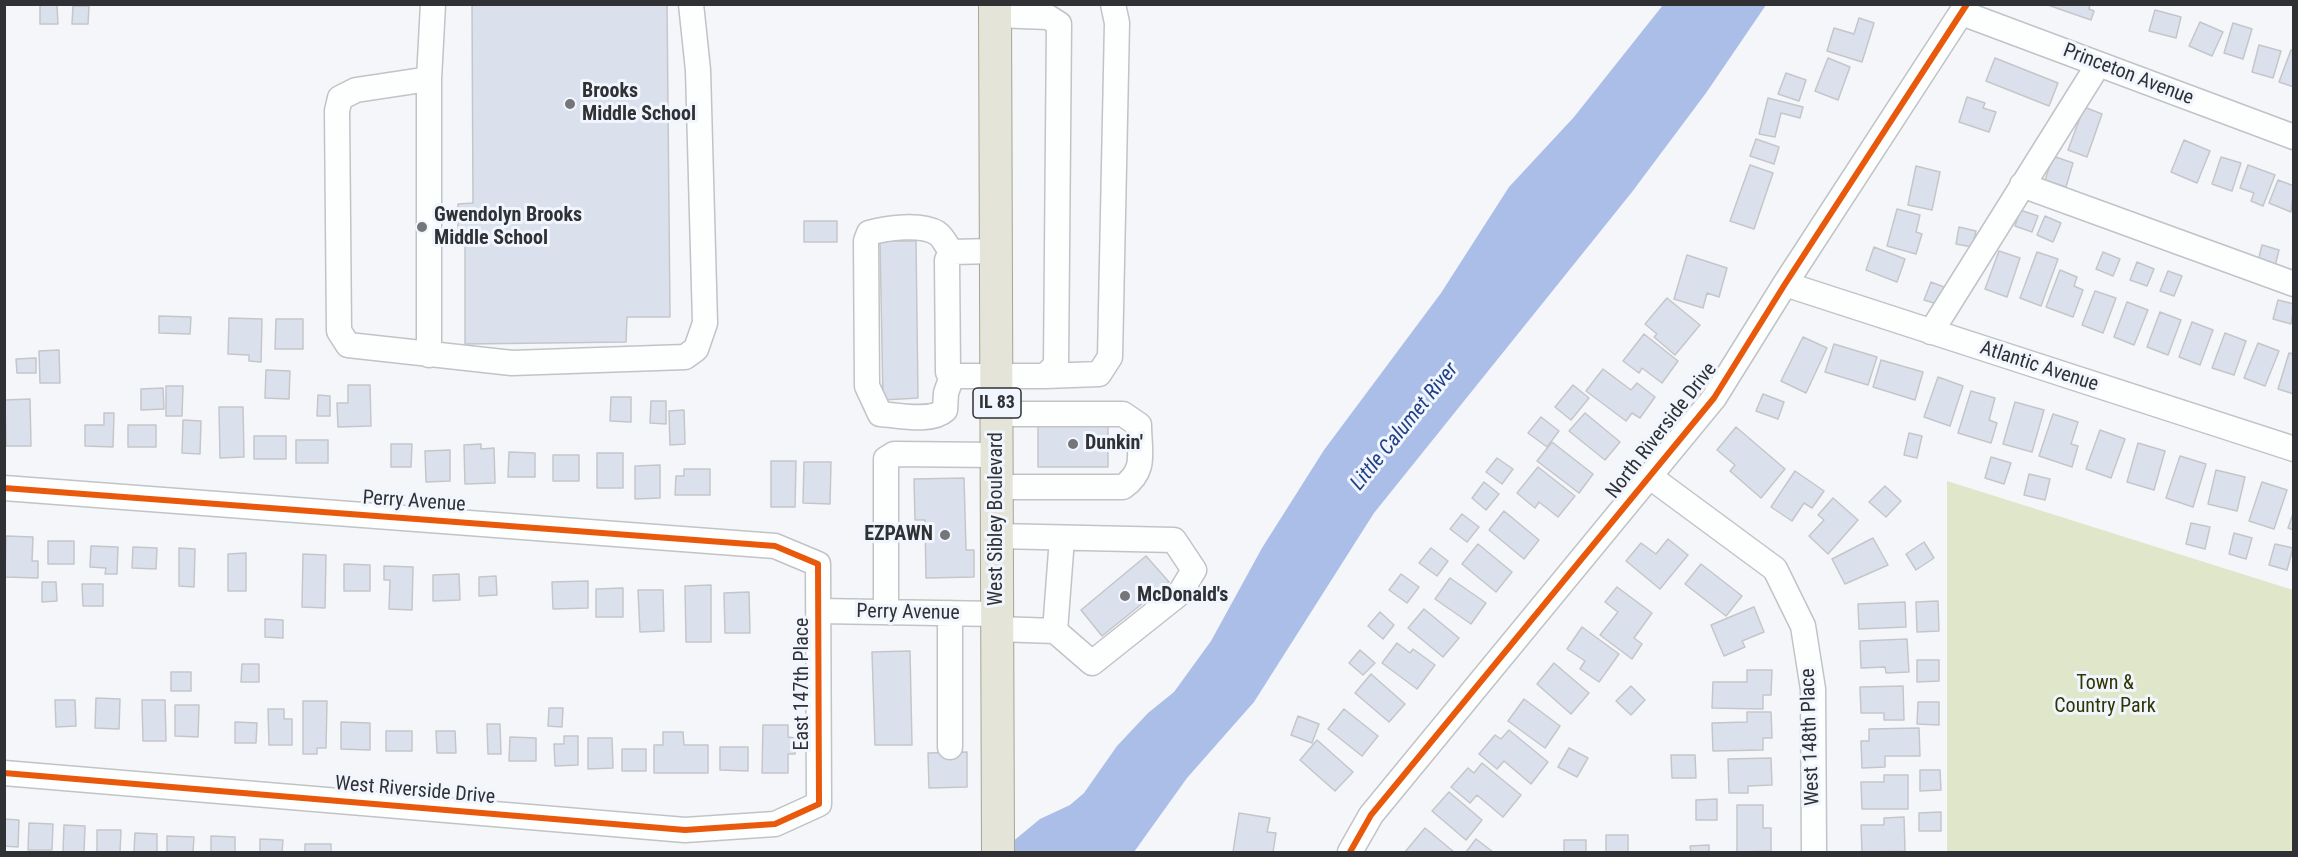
<!DOCTYPE html>
<html>
<head>
<meta charset="utf-8">
<style>
  body { margin:0 }
  #map { position:relative; width:2298px; height:857px; overflow:hidden; background:#f4f6fa; font-family:"Roboto Condensed",sans-serif }
  canvas { display:block }
  .frame { position:absolute; inset:0; border:6px solid #303135; pointer-events:none }
</style>
</head>
<body>
<div id="map">
<canvas width="2298" height="857"></canvas>
<div class="frame"></div>
</div>
<script>
const ctx = document.querySelector('canvas').getContext('2d');
ctx.lineJoin = 'round';
function fillPath(path, color) {
  ctx.fillStyle = color;
  ctx.fill(path, 'evenodd');
}
function stroke(path, color, width, dash) {
  ctx.strokeStyle = color;
  ctx.lineWidth = width;
  ctx.lineCap = dash ? 'butt' : 'round';
  ctx.setLineDash(dash || []);
  ctx.stroke(path);
}
function drawText(font, color, halo, rows, align = 'center') {
  ctx.font = font + ' "Roboto Condensed",sans-serif';
  ctx.lineWidth = 6;
  ctx.setLineDash([]);
  ctx.textBaseline = 'middle';
  ctx.strokeStyle = halo;
  ctx.fillStyle = color;
  for (const [text, x, y, turn = 0] of rows) {
    ctx.save();
    ctx.translate(x, y);
    ctx.rotate((+turn || 0) * Math.PI / 180);
    ctx.textAlign = isNaN(turn) ? turn : align;
    if (halo) ctx.strokeText(text, 0, 0);
    ctx.fillText(text, 0, 0);
    ctx.restore();
  }
}
const green = new Path2D(`
  M1947,481L2293,590V852H1947Z`);
const water = new Path2D(`
  M1663,5H1766L1706,93L1632,192L1374,513L1254,702L1187,778L1134,852H1000L1040,819L1070,805L1084,793L1117,746L1148,713L1174,692L1211,641L1262,548L1324,450L1441,293L1509,187L1574,117Z`);
const building = new Path2D(`
  M472,4H667L670,317H627L626,342L465,344V245H458V204L473,203Z
  M2045,4H2090L2089,9L2094,11L2091,20Z
  M40,5H57L58,24H40Z
  M73,6H89L88,24H72Z
  M2155,10L2181,17L2176,38L2149,31Z
  M1859,18L1874,23L1862,62L1827,51L1834,28L1854,34Z
  M2200,22L2223,32L2212,56L2189,46Z
  M2233,23L2252,29L2243,59L2224,53Z
  M2259,45L2281,51L2273,78L2252,72Z
  M2291,50L2294,51V87L2279,82Z
  M1828,58L1850,67L1838,100L1815,91Z
  M1995,58L2058,83L2049,106L1986,81Z
  M1786,73L1806,80L1799,101L1778,94Z
  M1967,97L1985,103L1983,108L1996,112L1989,132L1959,122Z
  M1768,98L1803,107L1800,118L1781,113L1775,137L1759,134Z
  M2084,107L2102,114L2087,157L2068,150Z
  M1756,139L1779,147L1774,164L1750,156Z
  M2184,140L2210,151L2197,183L2171,172Z
  M2053,156L2073,163L2066,187L2045,180Z
  M2221,157L2241,163L2232,191L2212,184Z
  M1750,165L1773,173L1754,229L1730,221Z
  M2248,165L2275,175L2263,206L2251,201L2254,193L2240,188Z
  M1916,166L1940,172L1932,210L1908,205Z
  M2278,180L2294,186L2291,212L2269,203Z
  M1897,209L1920,215L1916,232L1922,234L1916,254L1887,246Z
  M2020,210L2038,216L2032,232L2015,226Z
  M2045,216L2061,223L2053,242L2037,235Z
  M804,221H837V242H804Z
  M1959,227L1976,231L1972,247L1956,244Z
  M880,241H916L918,398L883,400Z
  M2262,245L2279,250L2274,270L2257,266Z
  M1874,247L1905,259L1897,282L1866,270Z
  M1999,251L2020,258L2007,297L1985,289Z
  M2037,252L2058,259L2041,306L2020,298Z
  M2103,252L2120,259L2113,276L2096,269Z
  M1687,255L1727,268L1719,297L1707,293L1703,308L1674,299Z
  M2137,262L2154,269L2147,286L2130,280Z
  M2060,270L2077,277L2074,286L2083,290L2073,317L2046,307Z
  M2168,271L2182,276L2174,296L2160,291Z
  M1931,282L1944,287L1937,304L1924,300Z
  M2095,291L2116,298L2103,333L2082,325Z
  M1667,298L1700,325L1675,355L1654,337L1657,334L1645,324Z
  M2278,300L2294,304L2291,324L2273,319Z
  M2127,302L2148,310L2134,345L2114,337Z
  M2160,312L2181,320L2168,355L2147,347Z
  M159,316L191,317L190,334L159,333Z
  M229,318L262,319L261,362L249,361V355L228,354Z
  M276,319H303V349H275Z
  M2192,322L2213,330L2200,365L2179,357Z
  M2225,333L2246,341L2234,375L2212,368Z
  M1644,334L1678,361L1662,383L1642,368L1639,373L1623,361Z
  M1803,337L1827,348L1806,393L1781,381Z
  M2258,343L2279,351L2265,386L2244,378Z
  M1834,344L1877,357L1868,385L1825,372Z
  M59,350L60,383H40L39,351Z
  M2289,353L2294,354V394L2278,389Z
  M36,358V373H17L16,359Z
  M1881,360L1923,372L1915,400L1873,387Z
  M1603,369L1631,390L1637,383L1655,397L1640,418L1632,413L1626,421L1586,391Z
  M266,370L290,371L289,399L265,398Z
  M1938,377L1963,386L1950,426L1924,417Z
  M348,385H370L371,426L338,427L337,403H348Z
  M1573,385L1589,398L1571,420L1555,407Z
  M166,386H183L182,416H166Z
  M163,388L164,409L141,410V389Z
  M1971,391L1995,398L1989,420L1997,423L1991,443L1958,433Z
  M1763,394L1784,402L1778,419L1756,411Z
  M318,395L330,396V416H317Z
  M611,397H631V422L610,421Z
  M30,399L31,446H6L5,400Z
  M651,401H666V424L650,423Z
  M2015,402L2044,410L2032,452L2003,444Z
  M219,407H243L244,457L220,458Z
  M684,410L685,444L670,445L669,411Z
  M104,413H114L113,447L85,446V425H104Z
  M1585,413L1620,442L1605,460L1569,431Z
  M2053,414L2078,422L2071,444L2078,446L2072,467L2039,456Z
  M1541,417L1559,431L1547,447L1528,433Z
  M183,420L201,421L200,454L182,453Z
  M1038,422H1108V467H1038Z
  M128,425H156V447H128Z
  M1736,427L1785,469L1761,498L1730,471L1735,465L1717,450Z
  M2100,430L2125,439L2111,478L2086,469Z
  M1909,433L1922,436L1917,458L1904,455Z
  M254,436H286V459H254Z
  M296,440H328V463H296Z
  M1552,442L1593,474L1579,493L1537,461Z
  M2138,443L2165,451L2154,490L2127,482Z
  M391,444H412L411,467H391Z
  M481,444V449L494,448L495,483L465,484L464,445Z
  M450,450V481L426,482L425,451Z
  M509,452L535,453V477H508Z
  M597,453H623V488H597Z
  M553,455H579V481H553Z
  M2180,456L2206,464L2193,507L2166,498Z
  M1991,457L2011,463L2004,484L1985,478Z
  M1497,458L1513,469L1502,484L1486,472Z
  M771,461H796L795,507H771Z
  M804,462H831L830,504L803,503Z
  M660,465V498L635,499V466Z
  M1538,467L1575,496L1558,517L1539,502L1535,508L1517,493Z
  M684,469H710V495H675L676,476H684Z
  M2216,470L2245,477L2237,511L2208,504Z
  M1795,471L1824,491L1812,508L1804,503L1792,521L1771,507Z
  M2029,474L2050,479L2045,500L2024,495Z
  M964,478L966,550H974V577L926,578L925,520H915L914,479Z
  M1484,482L1499,494L1486,510L1472,498Z
  M2262,482L2287,490L2274,529L2249,521Z
  M1885,486L1901,501L1886,517L1869,502Z
  M1833,498L1858,520L1828,554L1809,536L1824,520L1818,515Z
  M1504,511L1539,540L1524,559L1489,530Z
  M2294,511V530L2288,528Z
  M1462,514L1479,527L1467,542L1450,529Z
  M2191,523L2210,527L2205,549L2186,544Z
  M2234,533L2252,538L2246,559L2229,554Z
  M6,536L33,537L32,561H38V578L5,577Z
  M1873,538L1888,565L1845,584L1832,559Z
  M1668,539L1688,555L1660,589L1626,561L1641,543L1656,554Z
  M48,541H74V564H48Z
  M1924,542L1934,558L1916,570L1906,554Z
  M1478,544L1512,572L1496,592L1462,564Z
  M2275,544L2293,548L2287,570L2269,565Z
  M91,546L118,547L117,574H105L106,568L90,567Z
  M133,547L157,548L156,569L132,568Z
  M179,548L195,549L194,587L179,586Z
  M1431,548L1448,561L1437,576L1419,563Z
  M246,553V591H228V554Z
  M303,554L326,555L325,608L302,607Z
  M1146,556L1169,582L1102,636L1081,610Z
  M344,564L370,565V591H344Z
  M1701,564L1742,596L1726,616L1685,584Z
  M384,566L413,567L412,610L389,609L390,580H384Z
  M459,574L460,600L433,601V575Z
  M1401,574L1419,587L1407,603L1389,590Z
  M496,576L497,595L479,596V577Z
  M1450,578L1486,603L1471,624L1435,599Z
  M588,581V608L553,609L552,582Z
  M42,582H56L57,601L42,602Z
  M82,584H103V606H83Z
  M711,585V642H686L685,586Z
  M1617,587L1652,613L1634,638L1642,644L1632,659L1600,635L1618,612L1605,602Z
  M623,588V617H596V589Z
  M638,590H663L664,631L640,632Z
  M749,592L750,633H725L724,593Z
  M1938,601L1939,631L1917,632L1916,602Z
  M1905,602L1906,627L1859,629L1858,604Z
  M1754,607L1764,632L1742,641L1745,647L1724,656L1711,625Z
  M1424,609L1459,638L1443,657L1408,628Z
  M1380,612L1394,625L1383,639L1368,626Z
  M265,619L283,620V638L265,637Z
  M1582,627L1619,654L1599,682L1580,669L1585,661L1567,649Z
  M1907,639L1909,672L1886,673L1885,667L1861,668L1860,641Z
  M1397,643L1410,653L1413,649L1435,665L1417,689L1382,663Z
  M1360,650L1375,663L1363,675L1349,663Z
  M910,651L912,745H875L872,652Z
  M1917,660H1939V681L1917,682Z
  M1554,663L1589,693L1571,714L1537,684Z
  M242,664H259V682H241Z
  M1747,670H1772L1771,695H1763V709L1712,708L1713,682H1747Z
  M171,672H191V691H171Z
  M1371,674L1405,704L1389,722L1355,693Z
  M1631,686L1645,700L1631,715L1616,701Z
  M1903,686L1904,720H1884V713H1861L1860,687Z
  M96,698L120,699L119,729L95,728Z
  M1524,699L1560,726L1545,748L1508,721Z
  M55,700H75L76,726L56,727Z
  M142,700H165L166,741H143Z
  M303,701H327L326,748H317V754H303Z
  M1918,702H1939V725L1917,724Z
  M175,705H199L198,737L175,736Z
  M549,708H563L562,727L548,726Z
  M268,709H284V719H292V745H269Z
  M1344,709L1378,736L1362,756L1328,729Z
  M1747,712H1771L1772,738H1763V750L1713,751L1712,723L1747,722Z
  M1298,716L1319,724L1312,743L1291,735Z
  M235,722L257,723L256,743H235Z
  M341,722L370,723V750L341,749Z
  M487,724H500L501,754H488Z
  M763,725H788V737L795,738V754H788V773H762Z
  M1919,728L1920,756H1885V767L1862,768L1861,741H1869V729Z
  M1509,730L1548,762L1531,784L1504,761L1497,769L1479,754L1495,735L1501,739Z
  M386,731H412V751H386Z
  M436,731H455L456,753H437Z
  M663,732H683L684,745H708V773H654V745H663Z
  M564,736H578V765L555,766L554,744H564Z
  M510,737L536,738V761H509Z
  M588,738H612L613,768L588,769Z
  M1317,740L1353,772L1335,791L1300,760Z
  M720,747H748V771L720,770Z
  M1569,748L1588,758L1577,777L1558,767Z
  M622,749H646V771H622Z
  M967,752V787L929,788L928,753Z
  M1671,755H1695L1696,778H1672Z
  M1771,758L1772,785L1748,786V793H1729L1728,759Z
  M1482,763L1521,795L1503,817L1477,795L1470,803L1451,787L1468,768L1474,773Z
  M1920,770H1940L1941,790L1920,791Z
  M1884,775H1908V809H1862L1861,782H1884Z
  M1449,792L1482,820L1466,840L1432,811Z
  M1717,799V820H1696V800Z
  M1737,805H1763V828H1771V851L1737,852Z
  M1941,812V831H1919V813Z
  M1239,813L1270,818L1267,832L1276,833L1273,852H1233Z
  M1904,817L1905,851L1862,852L1861,825H1884V818Z
  M4,819L19,820L18,847L4,846Z
  M29,823L53,824L52,850H28Z
  M64,825L85,826L84,852H63Z
  M1425,828L1454,852H1405Z
  M97,830H121L120,852H97Z
  M135,833L157,834V852H134Z
  M1606,835H1628V852H1606Z
  M167,836L194,837L193,852H167Z
  M211,836L235,837V852H211Z
  M260,839L283,840L282,852H260Z
  M1476,839L1493,852H1466Z
  M1564,840H1586V852H1564Z
  M305,844H331V852H305Z
  M1709,845V852H1691L1690,846Z`);
const minor = new Path2D(`
  M433,4L429,79L356,90L340,98L337,111L339,331L348,345L512,363L685,357L696,349L705,323L698,70L691,4
  M1962,13L2294,137
  M429,79V355
  M2022,185L2294,284
  M951,252C947,246 943,237 937,233C921,223 886,228 869,233L866,241L867,386L880,414C898,415 931,423 945,410L946,393L952,376
  M1785,284L2294,449
  M1931,332L2098,65
  M952,376H1045L1056,365L1059,24L1048,17L995,15
  M952,376L948,372L947,260L951,252L996,251
  M1045,376L1099,374L1110,357L1117,23L1113,4
  M997,414H1123L1139,425C1139,452 1147,470 1123,487H997
  M1649,476L1775,569L1803,626L1813,689L1814,852
  M4,488L775,546L818,564L819,804L775,824L685,830L4,773
  M997,536L1174,540L1194,570L1180,593L1092,663L1055,631L997,629
  M820,611L997,614
  M886,612V459L894,454L997,455
  M1055,631L1062,538
  M950,747V613
  M1350,852L1371,815L1714,398L1785,284L1967,4`);
const major = new Path2D(`
  M995,4L998,852`);
const cycleway = new Path2D(`
  M4,488L775,546L818,564L819,804L775,824L685,830L4,773
  M1350,852L1371,815L1714,398L1785,284L1967,4`);
const markers = [
  [570,104,6,"#75767a"],
  [422,227,6,"#75767a"],
  [1073,444,6,"#75767a"],
  [945,535,6,"#75767a"],
  [1125,596,6,"#75767a"]
];
const shields = [
  [997,403,48]
];
const shieldNames = [
  ["IL 83",997,403]
];
const streetNames = [
  ["Princeton Avenue",2128,75,21],
  ["Atlantic Avenue",2039,367,18],
  ["North Riverside Drive",1662,431,-52],
  ["Perry Avenue",414,502,4],
  ["West Sibley Boulevard",997,519,-90],
  ["Perry Avenue",908,613,1],
  ["East 147th Place",803,684,-90],
  ["West 148th Place",1811,737,-92],
  ["West Riverside Drive",415,791,5]
];
const poiNames = [
  ["Brooks",582,92],
  ["Middle School",582,115],
  ["Gwendolyn Brooks",434,216],
  ["Middle School",434,239],
  ["Dunkin'",1085,444],
  ["EZPAWN",933,535,"right"],
  ["McDonald's",1137,596]
];
const parkNames = [
  ["Town &",2105,684],
  ["Country Park",2105,707]
];
const waterNames = [
  ["Little Calumet River",1405,427,-51]
];
fillPath(green, '#e0e6c9');
fillPath(water, '#aabee8');
fillPath(building, '#dbe1ec');
stroke(building, '#c5c6ca', 1.5);
stroke(minor, '#c1c3c6', 27);
stroke(major, '#a6a693', 34);
stroke(minor, '#fdfefe', 24);
stroke(major, '#e4e4d8', 32);
stroke(cycleway, '#e8590c', 6);
for (const [x, y, r, color] of markers) {
  const dot = new Path2D();
  dot.arc(x, y, r, 0, 2 * Math.PI);
  ctx.fillStyle = color;
  ctx.fill(dot);
  stroke(dot, '#f0f5fe', 2);
}
for (const [x, y, w] of shields) {
  const box = new Path2D();
  box.roundRect(x - w / 2, y - 15, w, 30, 4.5);
  ctx.fillStyle = '#f0f5fe';
  ctx.fill(box);
  stroke(box, '#303135', 1.5);
}
drawText('bold 18px', '#303135', null, shieldNames);
drawText('20px', '#303135', '#f0f5fe', streetNames);
drawText('bold 20px', '#303135', '#f0f5fe', poiNames, 'left');
drawText('20px', '#313500', '#f0f5fe', parkNames);
drawText('italic 21px', '#213f84', '#f0f5fe', waterNames);
</script>
</body>
</html>
